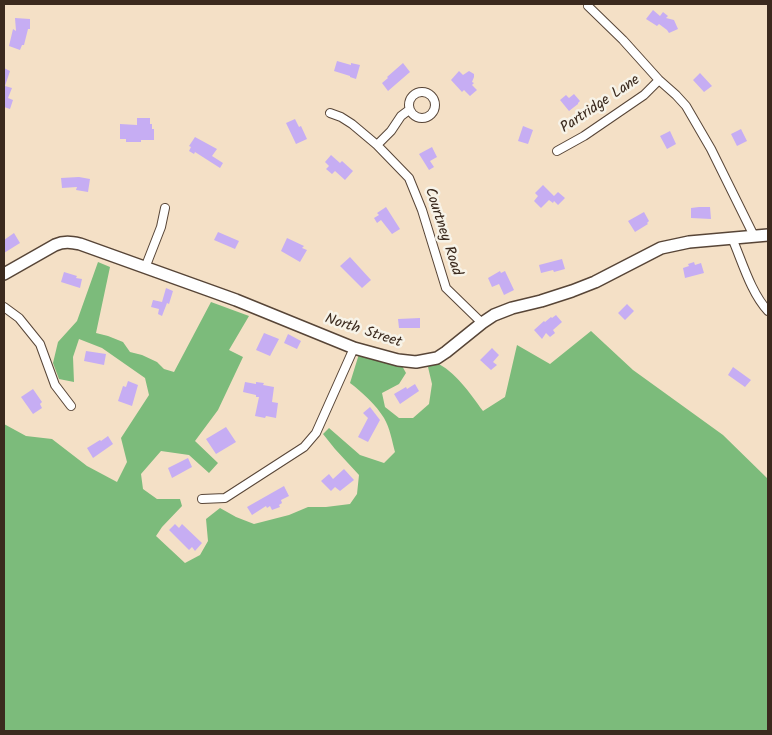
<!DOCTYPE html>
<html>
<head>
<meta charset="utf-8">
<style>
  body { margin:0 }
  #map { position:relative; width:772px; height:735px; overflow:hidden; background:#f4e0c6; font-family:Kalam,sans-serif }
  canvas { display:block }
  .frame { position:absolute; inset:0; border:5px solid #3b2a1e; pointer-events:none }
</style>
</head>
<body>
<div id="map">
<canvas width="772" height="735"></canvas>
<div class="frame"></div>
</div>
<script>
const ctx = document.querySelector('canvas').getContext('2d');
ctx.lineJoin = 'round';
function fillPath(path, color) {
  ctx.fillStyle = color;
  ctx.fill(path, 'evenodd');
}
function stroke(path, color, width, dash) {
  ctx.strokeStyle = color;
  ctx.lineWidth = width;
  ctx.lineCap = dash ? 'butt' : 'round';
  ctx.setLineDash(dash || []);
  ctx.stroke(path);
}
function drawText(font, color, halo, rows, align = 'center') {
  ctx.font = font + ' Kalam,sans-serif';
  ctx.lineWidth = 5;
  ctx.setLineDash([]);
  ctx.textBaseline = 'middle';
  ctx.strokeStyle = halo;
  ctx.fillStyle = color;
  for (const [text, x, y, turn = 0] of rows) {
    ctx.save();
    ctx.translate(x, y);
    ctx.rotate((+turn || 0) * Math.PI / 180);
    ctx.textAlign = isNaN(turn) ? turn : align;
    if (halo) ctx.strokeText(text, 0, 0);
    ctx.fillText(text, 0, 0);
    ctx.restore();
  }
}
const forest = new Path2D(`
  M98,262L110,267L96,333L108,336L123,342L130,352L142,355L157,362L164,369L174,372L211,302L249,316L229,350L243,357L218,410L195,441L218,463L209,473L189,455L161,451L141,474L143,489L157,499H180L182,506L162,527L156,536L185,563L200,555L208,541L206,519L220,508L236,517L254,524L289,515L308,507H326L350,504L357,494L359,475L335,449L323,434L329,428L360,455L384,463L395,452C392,441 390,428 384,418C377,406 361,391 350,383L359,354L401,364L406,373L399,384L382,393L385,407L399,418H413L429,404L432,384L428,367L435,362C456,372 469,392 483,411L505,397L517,345L550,364L591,331L633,370L723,435L768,479V731H4V424L26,436L52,439L87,466L117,482L127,462L121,438L149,395L145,378L102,348L79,339L73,357L74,382L59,379L53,363L58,342L77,321Z`);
const building = new Path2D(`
  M653,10L660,16L663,12L668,16L666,18L674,20L678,29L669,33L667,30L659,24L657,26L646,19Z
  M15,18L30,19V29H28L24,45H22L20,50L9,46L13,29L16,31Z
  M337,61L351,65V63L360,65L356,79L350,77V76L334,71Z
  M403,63L410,72L388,91L382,83L388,78L387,77Z
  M4,68L10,71L5,86L12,88L8,98L13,100L10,109L4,107Z
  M459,71L463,75L469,71L474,74V77L472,82L474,83L472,85L477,90L470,96L464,90L462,92L451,80Z
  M700,73L712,86L704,92L693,80Z
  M574,94L580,101L578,103V104L569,111L560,100L566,95L569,98Z
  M137,118H150V124H152V129H154V140H141V142H126V139H120V124L137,125Z
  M295,119L299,127L301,126L307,139L296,144L286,123Z
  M523,126L533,130L528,144L518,141Z
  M741,129L747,141L737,146L731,134Z
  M670,131L676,144L667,149L660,136Z
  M195,137L217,149L212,156L223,163L220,168L195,152L194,154L189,151L191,147L189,146Z
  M432,147L437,157L430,161L434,167L429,170L419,154Z
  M331,155L340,163L342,161L353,171L345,180L335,171L332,174L326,169L329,166L325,162Z
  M79,177L90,179L88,192L76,190L77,187L62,188L61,178Z
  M543,185L554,196L558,192L565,198L558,205L554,201L553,203L549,200L541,208L534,201L538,196L535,193Z
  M386,207L400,229L392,234L381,220L377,223L374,218L379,215L377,213Z
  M699,207H710L711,219L691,218V208Z
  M644,212L649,221L647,223L648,224L635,232L628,221Z
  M218,232L239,241L235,249L214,240Z
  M14,233L20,243L4,253V240Z
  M287,238L304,246L302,248L307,250L300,262L281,251Z
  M350,257L371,280L362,288L340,266Z
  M562,259L565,269L554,272L553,270L541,273L539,265Z
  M694,262L695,265L701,263L704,273L685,278L683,268L689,266L688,264Z
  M500,271L501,273L505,271L514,290L504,295L499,284L492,287L488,278Z
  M64,272L77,276L76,278L82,279L80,288L61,282Z
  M166,288L173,291L169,304L167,303L162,316L158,314L159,309L151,307L153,300L162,302Z
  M627,304L634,311L625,320L618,313Z
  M556,315L562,322L553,330L555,333L550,337L546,333L542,339L534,330L544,321L545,322L551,317L552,318Z
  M420,318V328H399L398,319Z
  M264,333L279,339L270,356L256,350Z
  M288,334L301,341L297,349L284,343Z
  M492,348L499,355L493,362L497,365L491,370L480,360Z
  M86,351L106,354L104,365L84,361Z
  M733,367L751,380L745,387L728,375Z
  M128,381L138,385L132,406L118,401L123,386L126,387Z
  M245,382L256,384V382L264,383L263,385L274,387L272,402L278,403L276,418L266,416L265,418L255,416L259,397H256V395L243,392Z
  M415,384L419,391L400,404L394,394L406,387L407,389Z
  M33,389L42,402L40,404L42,408L33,414L21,397Z
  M370,407L380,420L368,442L358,437L368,418L363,413Z
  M226,427L236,442L216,454L206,439Z
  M108,436L113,444L93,458L87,448L100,440L101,441Z
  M188,458L192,467L172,478L168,468Z
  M344,469L354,480L340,491L335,487L331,491L321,481L329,474L333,479Z
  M284,486L289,496L281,500L282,503L279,505L280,507L272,510L270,506L267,508L266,506L252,515L247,507Z
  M175,524L179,528L182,524L202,543L195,551L192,547L189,550L169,530Z`);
const street = new Path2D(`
  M588,6L623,40L659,80L676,95L686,106L711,149L754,236
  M409 105a13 13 0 1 1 26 0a13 13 0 1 1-26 0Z
  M330,113L341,117L352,124L377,145L409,178L422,210L446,288L482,323
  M377,145L391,131L401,116L409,110
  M557,151L584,136L644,95L659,80
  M732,238C742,261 751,293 768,311
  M145,268L161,227L165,208
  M4,307L19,318L40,344L55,385L71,406
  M202,499L225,498L304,447L316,433L354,348`);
const secondary = new Path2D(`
  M4,274L55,245C64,241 71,242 80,244L236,300L354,348L398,360L416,362L437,358L446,352L482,323L494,315L512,308L541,301L572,291L595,282L661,248L689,242L768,235`);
const streetNames = [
  ["Partridge Lane",601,105,-34],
  ["Courtney Road",442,232,72],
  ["North Street",363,332,18]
];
fillPath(forest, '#7cbb7b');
fillPath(building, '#c6adf3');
stroke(street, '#574537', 10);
stroke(secondary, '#574537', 14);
stroke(street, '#fff', 8);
stroke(secondary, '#fff', 11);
drawText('15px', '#3b2a1e', '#f7f3e8', streetNames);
</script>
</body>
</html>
